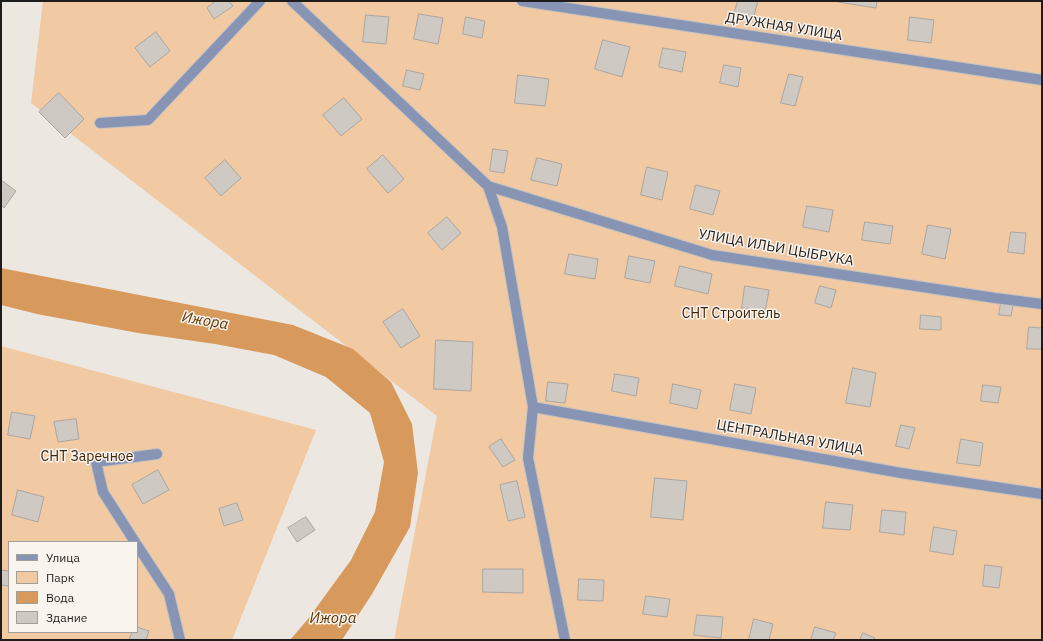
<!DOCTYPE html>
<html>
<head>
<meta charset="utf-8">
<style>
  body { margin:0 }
  #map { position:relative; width:1043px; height:641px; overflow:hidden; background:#ede7e2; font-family:"IBM Plex Sans",sans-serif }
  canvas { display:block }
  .frame { position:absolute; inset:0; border:2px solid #1f1d1b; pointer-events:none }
  .legend { position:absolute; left:8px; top:541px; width:130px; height:92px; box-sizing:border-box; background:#faf4ef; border:1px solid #a29e9a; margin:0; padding:5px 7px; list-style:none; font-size:12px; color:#1f1d1b }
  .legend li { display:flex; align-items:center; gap:8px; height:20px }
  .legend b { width:20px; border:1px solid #a29e9a }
</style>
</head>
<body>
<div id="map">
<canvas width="1043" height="641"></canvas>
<div class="frame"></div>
<ul class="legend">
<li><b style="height:5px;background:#8894b4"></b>Улица</li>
<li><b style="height:11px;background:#f1c9a3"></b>Парк</li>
<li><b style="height:11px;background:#d89a5c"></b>Вода</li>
<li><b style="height:11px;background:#cfc9c4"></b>Здание</li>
</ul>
</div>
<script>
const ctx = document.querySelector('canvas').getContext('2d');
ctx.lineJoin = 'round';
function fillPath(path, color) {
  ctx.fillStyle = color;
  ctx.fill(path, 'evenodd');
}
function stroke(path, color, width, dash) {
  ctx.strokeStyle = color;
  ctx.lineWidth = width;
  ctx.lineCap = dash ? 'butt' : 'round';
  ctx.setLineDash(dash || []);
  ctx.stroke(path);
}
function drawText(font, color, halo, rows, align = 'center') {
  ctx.font = font + ' "IBM Plex Sans",sans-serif';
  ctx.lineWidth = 3;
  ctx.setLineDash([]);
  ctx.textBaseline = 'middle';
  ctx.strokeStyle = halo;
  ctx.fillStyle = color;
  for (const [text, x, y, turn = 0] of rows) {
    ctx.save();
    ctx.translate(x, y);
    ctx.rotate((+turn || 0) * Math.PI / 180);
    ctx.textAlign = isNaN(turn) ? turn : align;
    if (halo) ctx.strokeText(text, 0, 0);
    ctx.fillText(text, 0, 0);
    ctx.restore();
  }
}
const green = new Path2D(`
  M43,1H1042V640H394L437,416L31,103Z
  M1,346L316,430L232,640H1ZM9,542H137V632H9Z`);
const water = new Path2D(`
  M1,268L293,325L353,349L391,382L412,424L418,473L410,527L372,594L342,640H290L308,619L351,560L375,512L384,462L370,413L326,377L274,355L215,344L138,333L37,314L1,305Z`);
const building = new Path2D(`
  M216,1H229L233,6L214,19L207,8Z
  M738,1H758L753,19L734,14Z
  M839,1H877L876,8L838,2Z
  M419,14L443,18L438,44L414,39Z
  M366,15L389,17L386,44L363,42Z
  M466,17L485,21L482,38L463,34Z
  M910,17L934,20L931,43L908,40Z
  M156,32L170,51L150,67L135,48Z
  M603,40L630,47L622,77L595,69Z
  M663,48L686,52L682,72L659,67Z
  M724,65L741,68L738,87L720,83Z
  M407,70L424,74L420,90L403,86Z
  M789,74L803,77L795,106L781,103Z
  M518,75L549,79L545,106L515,103Z
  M59,93L84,119L65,138L39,112Z
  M344,98L362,119L341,136L323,115Z
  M493,149L508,151L504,173L490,171Z
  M383,155L404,179L388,193L367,169Z
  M537,158L562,164L557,186L531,180Z
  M225,160L241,178L221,196L205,178Z
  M647,167L668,172L662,200L641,195Z
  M1,180L16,191L4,208L1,205Z
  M696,185L720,191L713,215L690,209Z
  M807,206L833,210L829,232L803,227Z
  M447,217L461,233L442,250L428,233Z
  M865,222L893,226L890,244L862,240Z
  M928,225L951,229L945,259L922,254Z
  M1011,232L1026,233L1024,254L1008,252Z
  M569,254L598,259L595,279L565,274Z
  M629,256L655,261L650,283L625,278Z
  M680,266L712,274L708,294L675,286Z
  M745,286L769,290L765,312L742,308Z
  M820,286L836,290L831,308L815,303Z
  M1001,303L1013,305L1011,316L999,315Z
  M403,309L420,336L401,348L383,322Z
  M921,315L941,317V330L920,329Z
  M1029,327L1042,328V349H1027Z
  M436,340L473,342L471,391L434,389Z
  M853,368L876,373L870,407L846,403Z
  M615,374L639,378L636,396L612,391Z
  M548,382L568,384L565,403L546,401Z
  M673,384L701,390L697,409L670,403Z
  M735,384L756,388L751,414L730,410Z
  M983,385L1001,387L998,403L981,401Z
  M12,412L35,416L30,439L8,435Z
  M76,419L79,439L58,442L54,422Z
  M901,425L915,428L909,449L896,446Z
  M501,439L515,460L503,467L489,447Z
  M961,439L983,443L980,466L957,463Z
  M158,470L169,490L143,504L132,485Z
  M655,478L687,481L683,520L651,517Z
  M517,481L525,517L508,521L500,485Z
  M18,490L44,497L38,522L12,515Z
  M826,502L853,505L850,530L823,528Z
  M237,503L243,520L224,526L219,509Z
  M882,510L906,512L904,535L880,532Z
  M306,517L315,530L297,542L288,528Z
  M934,527L957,531L953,555L930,551Z
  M985,565L1002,567L999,588L983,586Z
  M483,569H523V593L483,592Z
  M1,570L9,571V586L1,585Z
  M579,579L604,580L603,601L578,600Z
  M646,596L670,599L667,617L643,614Z
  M697,615L723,617L721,638L694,635Z
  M754,619L773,624L769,640H749Z
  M137,627L149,631L146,640H129L132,632H137Z
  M815,627L836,633L833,640H811Z
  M863,633L875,638L874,640H860Z`);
const minor = new Path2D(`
  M292,1L488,186L502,227L533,407L528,458L565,640
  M522,1L1042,80
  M100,123L148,120L260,1
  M488,186L712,255L995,298L1042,304
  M533,407L901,473L1042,494
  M135,542L103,492L96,462L157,454
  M137,545L169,594L180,640`);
const streetNames = [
  ["ДРУЖНАЯ УЛИЦА",784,27,9],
  ["УЛИЦА ИЛЬИ ЦЫБРУКА",776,248,10],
  ["ЦЕНТРАЛЬНАЯ УЛИЦА",790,438,10]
];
const parkNames = [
  ["СНТ Строитель",731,314],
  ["СНТ Заречное",87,457]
];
const waterNames = [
  ["Ижора",205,321,10],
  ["Ижора",333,619]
];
fillPath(green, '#f1c9a3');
fillPath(water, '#d89a5c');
fillPath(building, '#cfc9c4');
stroke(building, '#aca6a1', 1);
stroke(minor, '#c8c3be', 12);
stroke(minor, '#8894b4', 10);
drawText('14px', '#1f1d1b', '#faf4ef', streetNames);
drawText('14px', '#3f250a', '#faf4ef', parkNames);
drawText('italic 15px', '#5d3400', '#faf4ef', waterNames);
</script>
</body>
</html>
